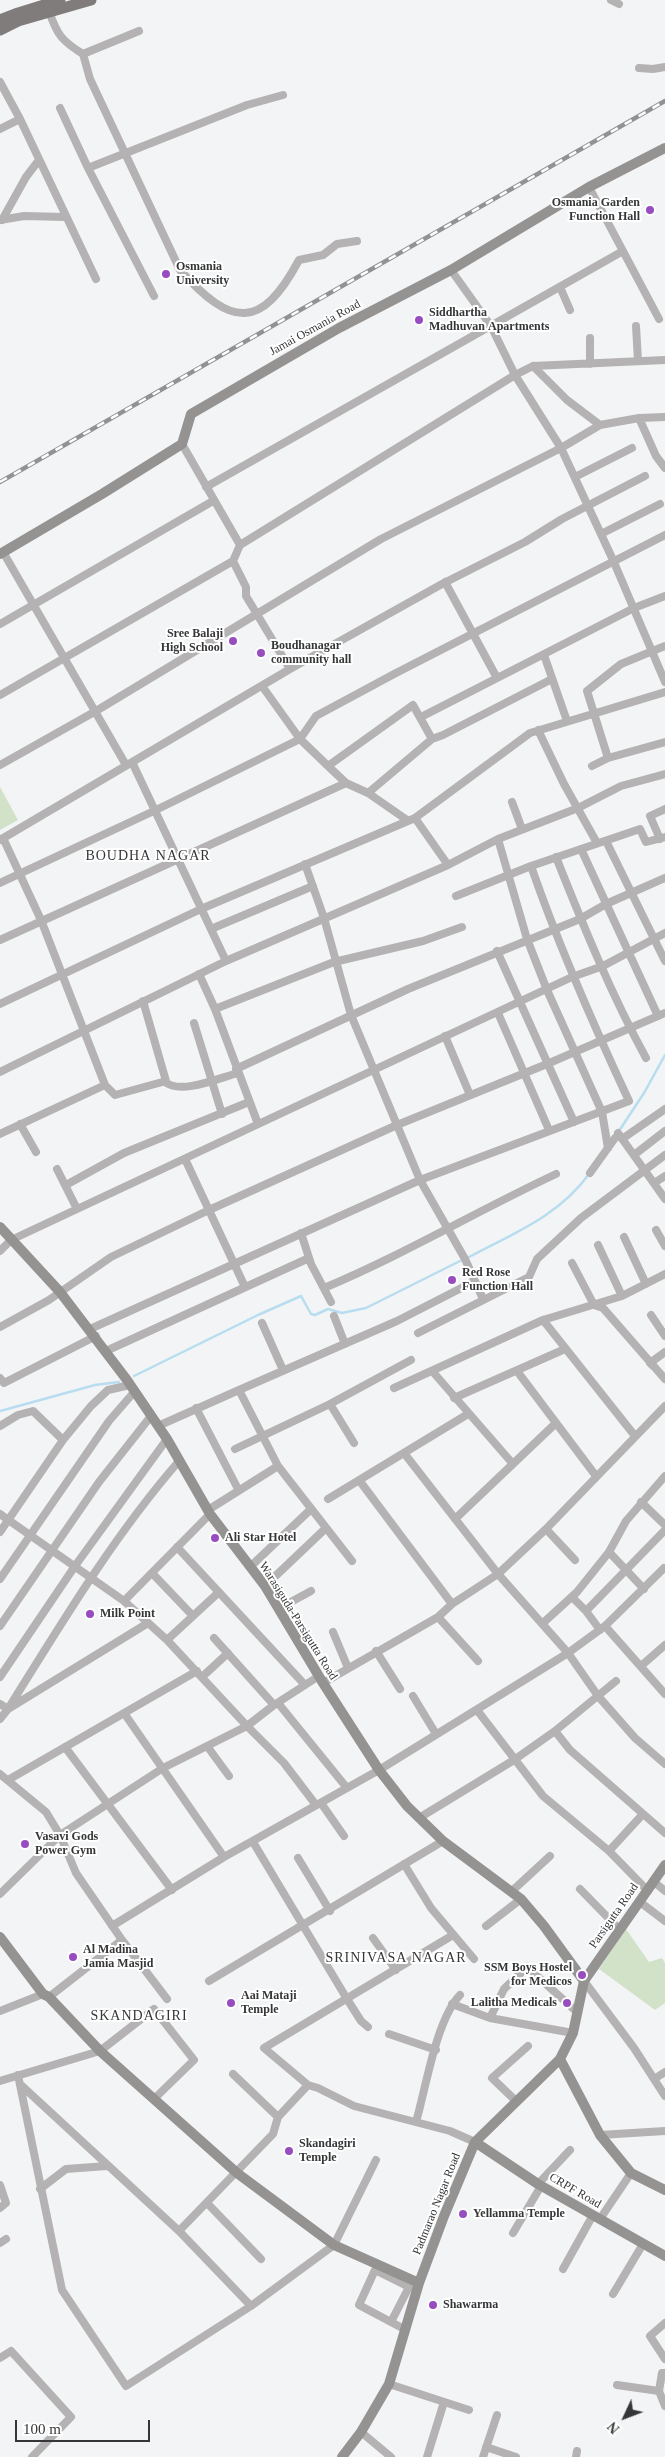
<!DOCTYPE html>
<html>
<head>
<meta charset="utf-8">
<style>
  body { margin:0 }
  #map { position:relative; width:665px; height:2457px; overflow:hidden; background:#f2f4f6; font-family:"Times New Roman",serif }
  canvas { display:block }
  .north { position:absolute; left:600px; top:2392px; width:50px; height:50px; -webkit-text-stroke:4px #fff; paint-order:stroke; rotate:227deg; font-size:14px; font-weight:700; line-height:20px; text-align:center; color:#353637 }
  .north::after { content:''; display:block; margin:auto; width:18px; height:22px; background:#353637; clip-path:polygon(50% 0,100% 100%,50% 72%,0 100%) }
  .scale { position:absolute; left:15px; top:2420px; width:135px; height:22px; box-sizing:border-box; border:2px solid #353637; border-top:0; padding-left:6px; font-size:15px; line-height:18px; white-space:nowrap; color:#353637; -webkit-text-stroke:4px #fff; paint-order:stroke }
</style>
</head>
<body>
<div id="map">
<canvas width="665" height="2457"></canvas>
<div class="north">N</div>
<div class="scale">100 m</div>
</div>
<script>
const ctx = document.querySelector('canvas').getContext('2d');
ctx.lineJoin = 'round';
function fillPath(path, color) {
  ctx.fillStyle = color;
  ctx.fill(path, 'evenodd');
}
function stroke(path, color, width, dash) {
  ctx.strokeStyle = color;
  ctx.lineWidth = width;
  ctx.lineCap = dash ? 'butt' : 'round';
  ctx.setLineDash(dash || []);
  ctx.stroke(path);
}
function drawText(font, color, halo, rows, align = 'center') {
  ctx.font = font + ' "Times New Roman",serif';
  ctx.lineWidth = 4;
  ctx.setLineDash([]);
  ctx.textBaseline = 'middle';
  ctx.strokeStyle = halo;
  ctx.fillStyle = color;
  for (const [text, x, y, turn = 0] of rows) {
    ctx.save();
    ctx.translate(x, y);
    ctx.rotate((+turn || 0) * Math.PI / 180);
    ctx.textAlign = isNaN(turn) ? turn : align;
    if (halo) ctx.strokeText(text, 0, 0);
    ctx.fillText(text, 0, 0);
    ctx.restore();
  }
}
const green = new Path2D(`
  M0,787L18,820L0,830Z
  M626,1929L649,1962L662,1958L665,1963V2003L655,2010L599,1969Z`);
const stream = new Path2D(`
  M619,1131L644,1093L665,1055
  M469,1257C512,1234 559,1216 589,1174
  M134,1376L258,1315L301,1296L311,1314L315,1315L328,1309L342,1313L366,1308L462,1260
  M0,1411L95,1385L119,1382`);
const street = new Path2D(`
  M611,0L619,4
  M49,11C57,35 62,41 83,54L90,79L180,270C231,327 261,331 299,260L323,255L337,244L357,241
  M83,54L139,31
  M639,68L653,69L665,67
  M0,82L20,119L96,279
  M60,108L88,168L154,296
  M0,129L20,119
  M88,168L247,105L283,95
  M589,187L659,319
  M0,220L24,216L65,217
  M2,220L26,177L39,160
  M451,270L491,326L515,375L561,448L613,560L665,682
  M560,287L570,310
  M636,326L638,361
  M590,364V338
  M533,366L567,400L600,425
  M639,418L656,456L665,468
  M182,444L240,545L233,561L246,587V596L290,669
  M575,477L632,448
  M206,487L623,251
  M601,534L660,504
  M240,545L515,375L533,366L665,360
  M3,552L126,765
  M445,582L497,678
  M0,624L213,501
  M544,655L567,721
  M262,686L300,739L328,766L346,783L368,793L407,820
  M0,695L233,561
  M421,717L634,608L665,596
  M538,730L564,784L597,843
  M608,758L587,691L621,664L665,646
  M132,762L226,961
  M0,765L96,711L381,539L561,448L600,425L639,418L665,417
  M328,766L413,705L432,739
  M592,766L608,758L665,742
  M368,793L432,739L443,735L552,679
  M512,802L522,829
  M415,818L448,865
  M498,839L527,939L547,990L602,1112L608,1148
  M660,839L650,816L665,809
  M0,840L290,669L442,584L525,542L562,519L645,476
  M606,841L665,961
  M581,849L658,1016
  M556,857C583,925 611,994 646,1058
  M305,864L324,918L351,1015L420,1180L465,1259L483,1299
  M0,883L156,810L300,739L316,716L396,673L665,535
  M456,896L531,866L640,829L646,842L665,837
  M211,929L313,886
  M0,940L346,783
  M497,951L574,1122
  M199,974L215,1009L258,1124
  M0,1004L201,909L415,818L530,733L665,692
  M215,1009L334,962L423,941L462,927
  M498,1013L549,1130
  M194,1023L222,1114
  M445,1036L470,1095
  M236,1069L408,989L580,919L606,904L665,878
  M0,1072L226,961L448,865L498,839L578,808L621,786L665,774
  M165,1082C181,1095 219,1078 238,1073
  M105,1085L115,1095L166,1081L143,1001
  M20,1124L36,1152
  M618,1133L665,1199
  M0,1134L105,1085L41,920L3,838
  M622,1139L665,1109
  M634,1155L665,1131
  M185,1159L245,1287
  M57,1169L77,1209
  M590,1173L615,1138
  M654,1183L665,1176
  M66,1185L124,1153L249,1102
  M656,1230L665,1246
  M301,1233L311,1264L331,1302
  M624,1237L646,1284
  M598,1245L622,1296
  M0,1251L11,1240L572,977L603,966L665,933
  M572,1263L594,1305L603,1308L665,1379
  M324,1288C403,1255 477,1211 556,1174
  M651,1315L665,1336
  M334,1316L345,1344
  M543,1320L635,1436
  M262,1323L283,1370
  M0,1327L49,1300L111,1257L209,1210L397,1125L547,1064L665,1013
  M90,1329L420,1180L629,1101C593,1024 559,947 531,866
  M418,1333L529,1277L537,1259L581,1218L665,1155
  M106,1351L309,1258
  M653,1366L650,1363L665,1352
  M517,1371L596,1476
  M433,1372L513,1464
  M0,1378L4,1383L96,1336
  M394,1388L543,1320L622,1296L665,1274
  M239,1390L397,1321L475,1281
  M454,1398L565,1349
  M330,1404L354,1443
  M196,1408L238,1489
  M0,1426L18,1415L33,1411L63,1440
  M158,1426L239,1390L278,1466L208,1510
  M235,1449L330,1404L411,1360
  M404,1453L498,1574L568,1653L598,1696L635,1738L665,1764
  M278,1466L352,1561
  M359,1480L452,1604
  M328,1499L468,1414
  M641,1502L665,1525
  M0,1514L124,1601L167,1640L247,1726L284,1763L316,1805
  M455,1519L556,1423
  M546,1529L575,1560
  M0,1532L63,1440L91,1406L108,1390L130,1385
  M177,1547L305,1685
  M609,1552L644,1589
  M250,1567L310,1510
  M152,1573L193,1616
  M0,1579L109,1421L135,1391
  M265,1586L326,1528
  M572,1597L586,1611
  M124,1601L210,1514
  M278,1609L311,1591
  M438,1617L478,1661
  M543,1623L577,1592L609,1552L626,1521L665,1476
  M0,1626L99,1482L151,1416
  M605,1626L665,1694
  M600,1630L586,1611L665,1530
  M333,1632L348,1668
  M214,1638L274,1705
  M167,1640L219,1592
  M376,1651L400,1689
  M641,1666L665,1645
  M0,1677L75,1566L167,1439
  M202,1677L228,1653
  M323,1683L438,1617L452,1604L498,1574L546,1529L665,1406
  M413,1696L436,1734
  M278,1703L347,1788
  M0,1704L8,1709C61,1624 113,1537 179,1461
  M477,1710L543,1796L609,1851L648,1891
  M124,1713L224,1857
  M0,1719L8,1709L148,1623
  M555,1731L570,1750L665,1833
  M207,1746L229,1776
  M65,1747L172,1890
  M0,1774L46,1812L60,1835L76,1873L122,1940L167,1999
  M8,1780L197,1671
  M321,1803L344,1836
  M419,1818L514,1760L555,1731L616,1681
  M253,1842L347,1999L361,2021L368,2027
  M609,1851L643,1814
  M298,1858L330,1911
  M404,1864L431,1908L474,1959
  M654,1882L665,1891
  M580,1889L620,1930
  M511,1892L550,1856
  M0,1894L60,1835L163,1768L247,1726L274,1705L319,1676
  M640,1902L665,1921
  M112,1926L224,1857L379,1770L568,1653L605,1626L664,1568
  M486,1926L521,1899
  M453,1935L264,2048L308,2085L318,2088L354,2106L450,2131L475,2142
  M373,1938L396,1970
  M209,1981L443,1841
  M584,1981L634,2048L665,2096
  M49,1997L122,1940
  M452,2004L490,2018L573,2033
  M0,2011L43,1994
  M490,2018L504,1989L527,1967L577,2012
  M389,2034L436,2050
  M233,2074L278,2117
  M18,2075L62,2290L126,2386L251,2306L334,2245L376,2160
  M654,2079L665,2072
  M0,2081L100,2051L154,2009L194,2060L155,2098
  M22,2086L179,2231L251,2306
  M516,2101L492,2078L528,2046
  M416,2122C426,2088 436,2020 460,1995
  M600,2135L665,2131
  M538,2184L570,2150
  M0,2185L6,2203L0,2208
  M40,2189L66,2169L107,2166
  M207,2203L261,2259
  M600,2219L631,2173
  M179,2231L273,2134L278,2117L308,2085
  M513,2233L541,2186
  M0,2243L6,2239
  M563,2269L593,2215
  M613,2294L643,2244
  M391,2322L409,2287L375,2270L359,2305L406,2330
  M665,2323L650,2336L665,2359
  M0,2358L11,2351L71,2417L32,2457
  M665,2373H662L659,2391L665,2406
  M389,2384L469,2410
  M617,2385L659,2391
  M361,2432L391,2457
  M486,2447L516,2457
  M427,2457L444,2402
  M483,2457L497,2415
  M576,2457L577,2451`);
const secondary = new Path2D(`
  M0,554L102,494L182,444L191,414L339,328L451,270L589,187L665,148
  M0,1227L60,1292L127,1380L167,1439L210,1514L265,1586L323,1683L379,1770L407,1806L443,1841L521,1899L544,1926L584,1981
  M0,1937L43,1994L49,1997L100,2051L237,2173L334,2245L419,2283
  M560,2059L600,2135L631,2173L665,2190
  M475,2142L538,2184L665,2256
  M342,2457L361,2432L389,2384L419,2283L444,2216L475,2142L560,2059L573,2033L584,1981L665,1865`);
const primary = new Path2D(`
  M0,20L15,14L60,0
  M0,30L18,21L91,0`);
const rail = new Path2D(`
  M0,482L665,101`);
const markers = [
  [650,210,5,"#974dbf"],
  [166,274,5,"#974dbf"],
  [419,320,5,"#974dbf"],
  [233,641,5,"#974dbf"],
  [261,653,5,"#974dbf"],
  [452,1280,5,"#974dbf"],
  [215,1538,5,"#974dbf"],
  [90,1614,5,"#974dbf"],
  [25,1844,5,"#974dbf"],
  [73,1957,5,"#974dbf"],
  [582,1975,5,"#974dbf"],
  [231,2003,5,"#974dbf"],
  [567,2003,5,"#974dbf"],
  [289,2151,5,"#974dbf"],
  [463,2214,5,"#974dbf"],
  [433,2305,5,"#974dbf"]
];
const poiNames = [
  ["Osmania Garden",640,203,"right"],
  ["Function Hall",640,217,"right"],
  ["Osmania",176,267],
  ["University",176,281],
  ["Siddhartha",429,313],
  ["Madhuvan Apartments",429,327],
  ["Sree Balaji",223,634,"right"],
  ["High School",223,648,"right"],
  ["Boudhanagar",271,646],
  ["community hall",271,660],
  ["Red Rose",462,1273],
  ["Function Hall",462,1287],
  ["Ali Star Hotel",225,1538],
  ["Milk Point",100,1614],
  ["Vasavi Gods",35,1837],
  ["Power Gym",35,1851],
  ["Al Madina",83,1950],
  ["Jamia Masjid",83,1964],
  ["SSM Boys Hostel",572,1968,"right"],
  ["for Medicos",572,1982,"right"],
  ["Aai Mataji",241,1996],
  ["Temple",241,2010],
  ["Lalitha Medicals",557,2003,"right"],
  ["Skandagiri",299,2144],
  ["Temple",299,2158],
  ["Yellamma Temple",473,2214],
  ["Shawarma",443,2305]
];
const streetNames = [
  ["Jamai Osmania Road",315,328,-29],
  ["Warasiguda-Parsigutta Road",298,1621,58],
  ["Parsigutta Road",614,1916,-55],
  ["CRPF Road",575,2191,30],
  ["Padmarao Nagar Road",437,2204,-68]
];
const neighbourhoodNames = [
  ["BOUDHA NAGAR",148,856],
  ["SRINIVASA NAGAR",396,1958],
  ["SKANDAGIRI",139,2016]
];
fillPath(green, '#d2e2c9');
stroke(stream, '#b7ddef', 2.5);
stroke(street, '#b4b2b2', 8);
stroke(secondary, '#959392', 10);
stroke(primary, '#7f7c7b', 11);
stroke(rail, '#919294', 4.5);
stroke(rail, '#fff', 2.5, [8]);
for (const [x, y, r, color] of markers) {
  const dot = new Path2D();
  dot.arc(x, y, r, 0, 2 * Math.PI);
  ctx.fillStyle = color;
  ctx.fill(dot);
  stroke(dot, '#fff', 2);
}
drawText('bold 12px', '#353637', '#fff', poiNames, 'left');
drawText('12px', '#353637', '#fff', streetNames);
ctx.letterSpacing = '1px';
drawText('14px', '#353637', '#fff', neighbourhoodNames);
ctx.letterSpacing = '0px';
</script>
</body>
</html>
